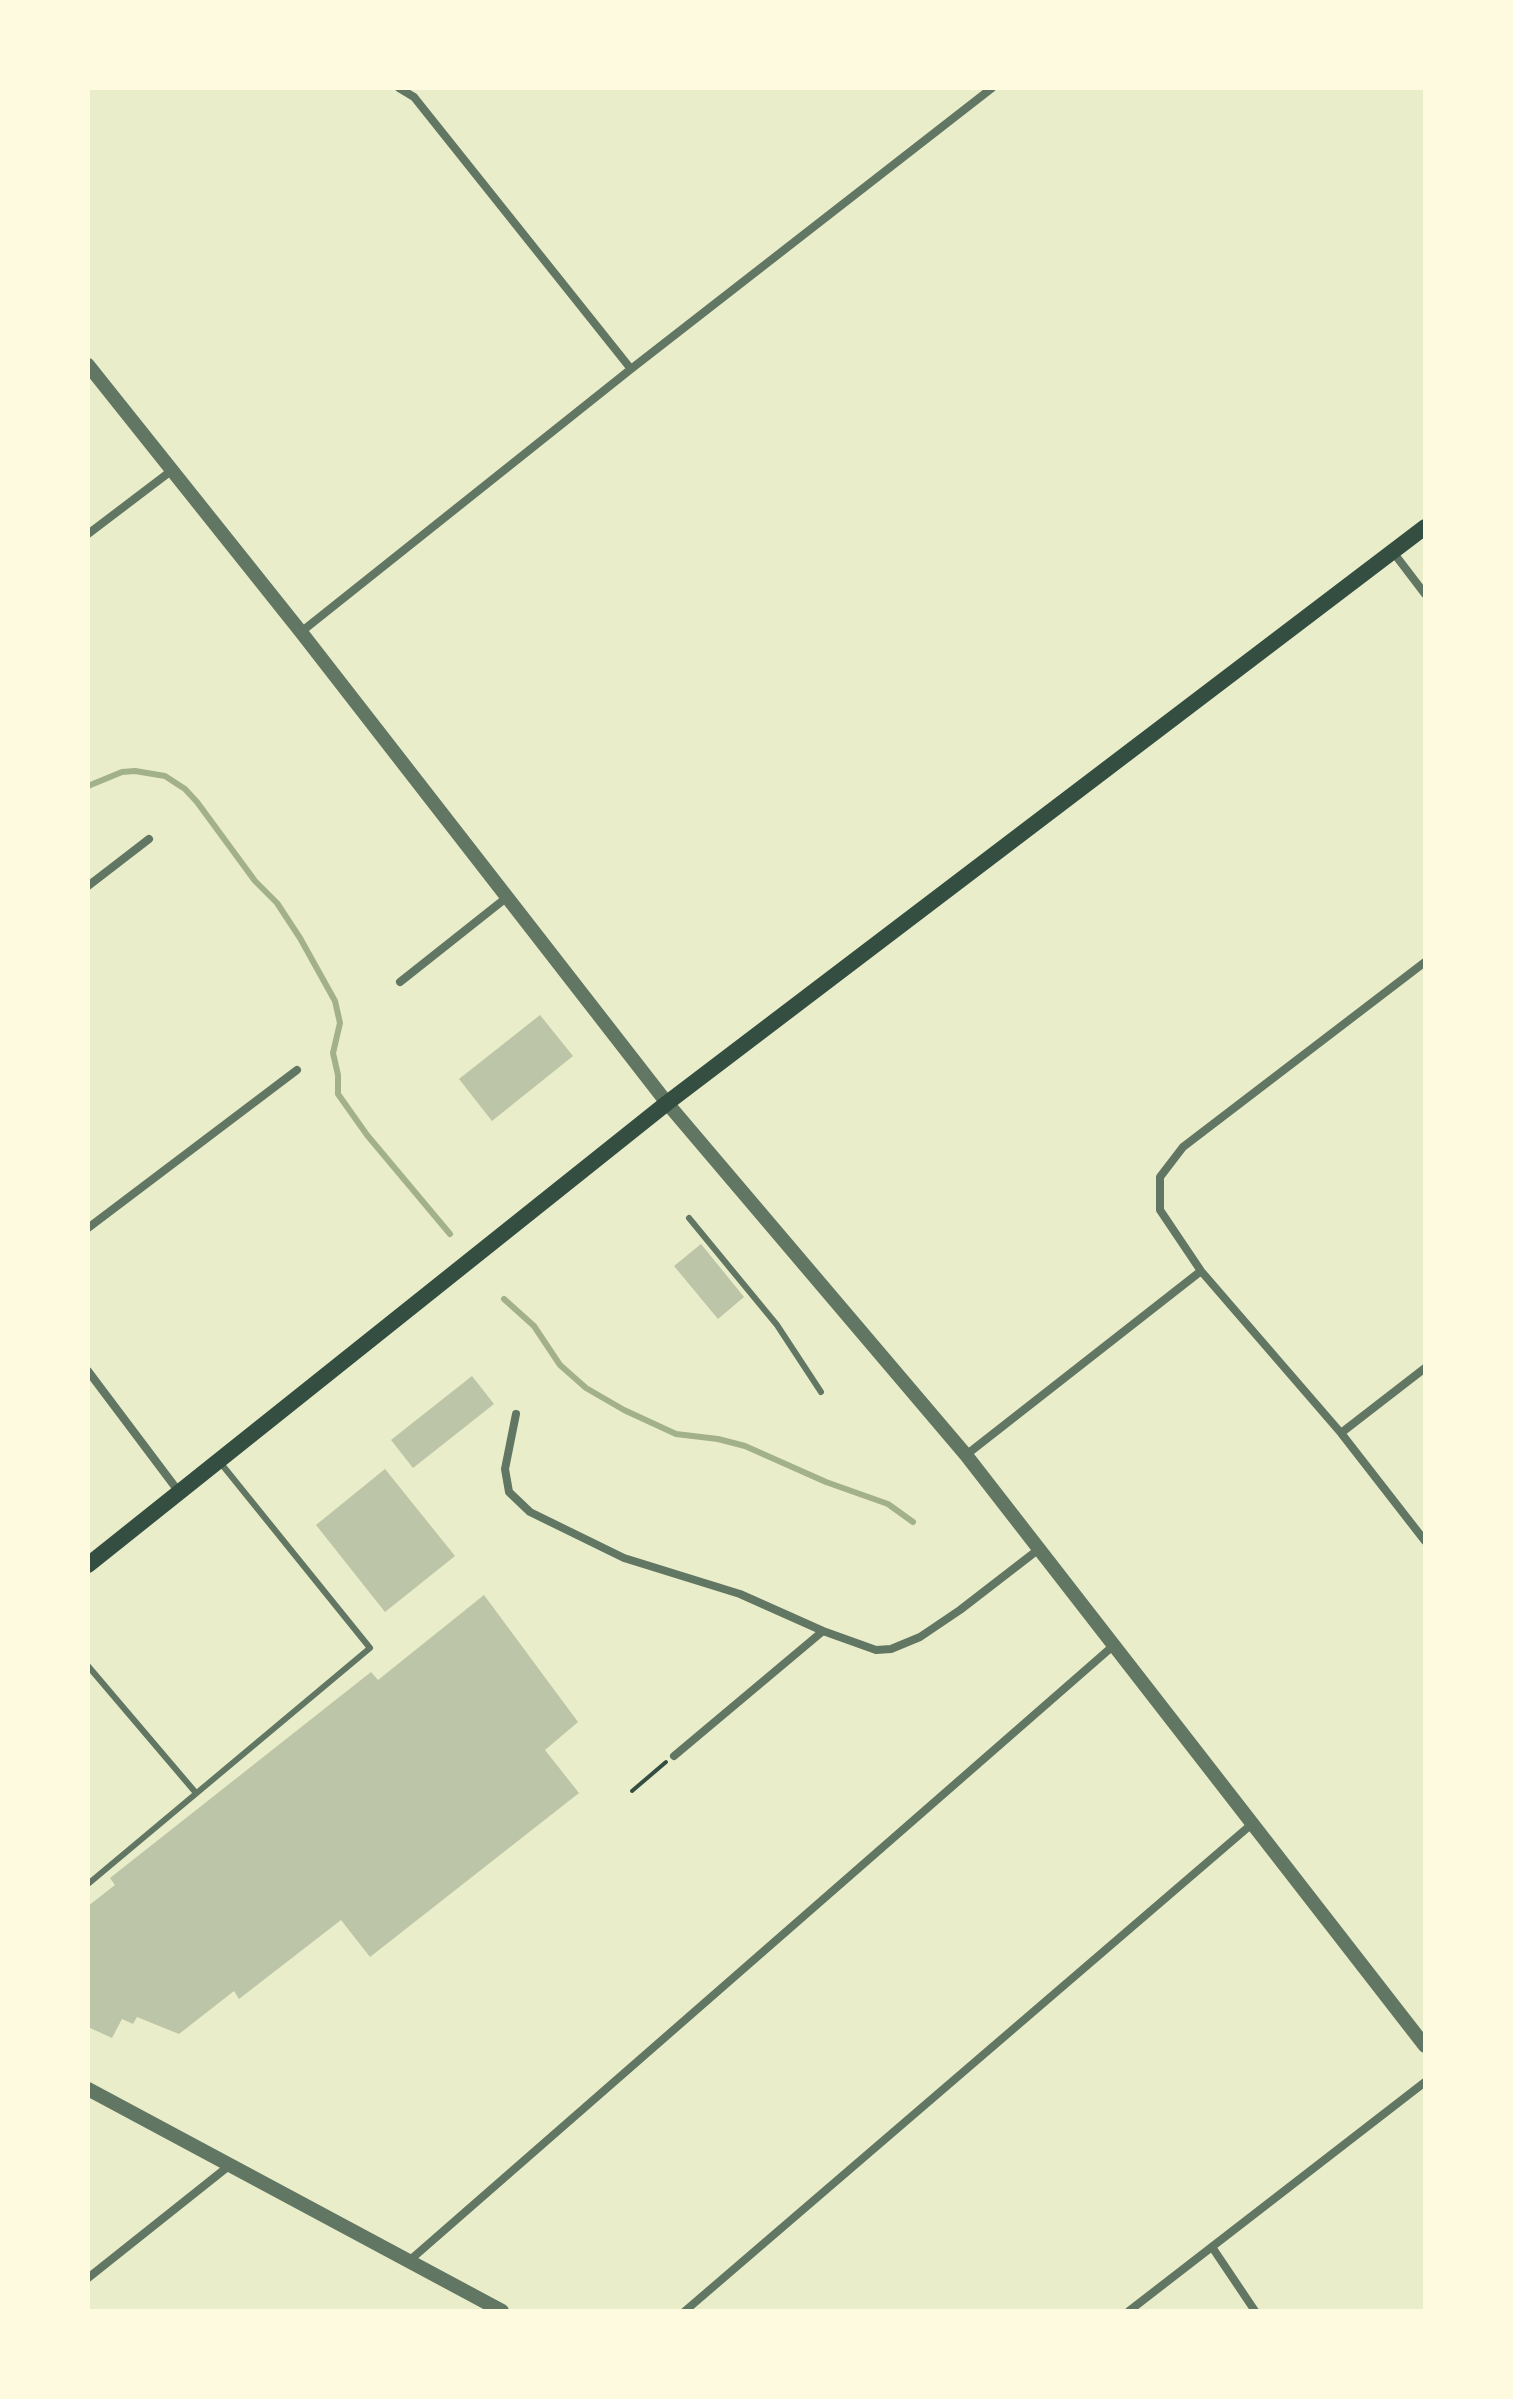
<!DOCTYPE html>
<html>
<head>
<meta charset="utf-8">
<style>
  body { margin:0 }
  #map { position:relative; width:1513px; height:2399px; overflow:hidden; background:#e9edc9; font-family:Lato,sans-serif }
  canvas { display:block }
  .frame { position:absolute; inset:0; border:90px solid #fefae0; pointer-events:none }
</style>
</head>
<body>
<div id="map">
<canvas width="1513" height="2399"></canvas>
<div class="frame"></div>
</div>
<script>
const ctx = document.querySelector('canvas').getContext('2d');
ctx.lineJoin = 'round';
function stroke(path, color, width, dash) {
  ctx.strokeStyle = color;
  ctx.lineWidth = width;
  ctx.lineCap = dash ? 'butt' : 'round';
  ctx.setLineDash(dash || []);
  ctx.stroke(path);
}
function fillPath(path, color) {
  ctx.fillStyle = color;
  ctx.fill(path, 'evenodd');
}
const stream = new Path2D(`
  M88,786L122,772L135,771L165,776L185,789L197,802L255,881L277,903L300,938L335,1001L340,1023L333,1053L338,1075V1094L367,1135L450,1234
  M504,1299L534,1326L560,1365L586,1388L624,1410L676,1434L718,1439L745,1446L826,1482L888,1504L913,1522`);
const building = new Path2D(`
  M540,1015L573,1056L492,1121L459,1079Z
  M701,1244L744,1297L718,1319L674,1266Z
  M472,1376L494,1404L413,1468L391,1440Z
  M385,1469L455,1556L385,1612L316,1525Z
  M484,1595L578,1722L545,1750L579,1793L370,1957L341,1920L239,1999L234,1991L179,2034L137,2017L133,2024L122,2019L112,2038L88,2027V1906L115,1885L110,1878L371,1672L378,1680Z`);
const path = new Path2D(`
  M632,1791L666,1762`);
const service = new Path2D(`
  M689,1218L777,1325L821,1392
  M88,1666L196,1793
  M88,1884L370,1648L219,1461`);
const minor = new Path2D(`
  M399,88L414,97L631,369
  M88,534L171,471
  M1393,552L1425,594
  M301,632L631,369L992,88
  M88,886L149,839
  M1425,962L1183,1147L1160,1177V1210L1201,1271L1341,1433L1425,1541
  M400,982L506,898
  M88,1228L297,1070
  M88,1371L179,1492
  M516,1414L505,1469L509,1492L530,1512L624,1558L740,1594L823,1631L876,1650L891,1649L920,1637L960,1610L1039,1549
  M1341,1433L1425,1368
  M966,1455L1201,1271
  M674,1756L823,1631
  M1212,2247L1255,2311
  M409,2261L1113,1646
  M88,2278L230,2165
  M685,2311L1253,1823
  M1129,2311L1425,2082`);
const tertiary = new Path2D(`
  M88,365L301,632L667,1103L966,1455L1425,2046
  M88,2089L502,2311`);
const secondary = new Path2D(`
  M88,1565L667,1103L1425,527`);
stroke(stream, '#a3b18a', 6);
fillPath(building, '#bcc5a7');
stroke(path, '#344e41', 4);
stroke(service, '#617663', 6);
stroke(minor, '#617663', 8);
stroke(tertiary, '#617663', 14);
stroke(secondary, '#344e41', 16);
</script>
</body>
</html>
